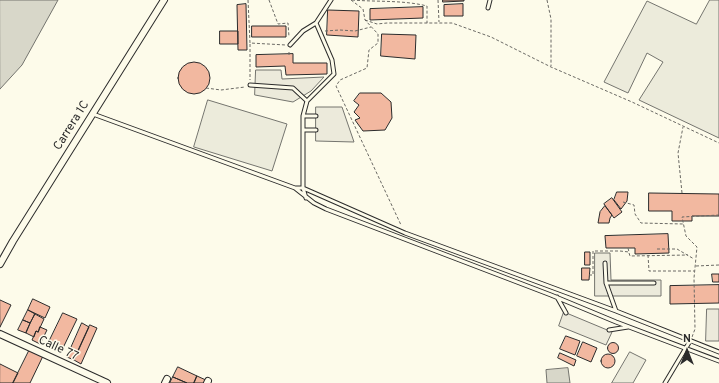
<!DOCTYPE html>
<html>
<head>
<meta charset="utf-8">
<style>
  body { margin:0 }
  #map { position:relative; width:719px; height:383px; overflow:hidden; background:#fdfbea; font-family:Overpass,sans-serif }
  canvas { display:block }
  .north { position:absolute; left:667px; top:331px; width:40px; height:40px; -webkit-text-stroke:3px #fdfbea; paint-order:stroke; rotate:0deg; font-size:11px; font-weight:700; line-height:16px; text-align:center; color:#2b2b2b }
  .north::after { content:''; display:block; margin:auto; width:14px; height:18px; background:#2b2b2b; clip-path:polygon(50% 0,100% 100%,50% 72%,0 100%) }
</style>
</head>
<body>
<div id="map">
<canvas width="719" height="383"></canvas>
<div class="north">N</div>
</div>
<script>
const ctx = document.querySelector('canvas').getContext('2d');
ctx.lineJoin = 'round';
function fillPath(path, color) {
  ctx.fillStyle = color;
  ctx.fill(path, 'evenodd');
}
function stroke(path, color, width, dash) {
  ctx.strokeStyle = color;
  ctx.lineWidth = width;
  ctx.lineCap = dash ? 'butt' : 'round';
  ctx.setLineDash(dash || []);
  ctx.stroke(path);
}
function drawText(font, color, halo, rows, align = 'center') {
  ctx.font = font + ' Overpass,sans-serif';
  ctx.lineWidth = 3;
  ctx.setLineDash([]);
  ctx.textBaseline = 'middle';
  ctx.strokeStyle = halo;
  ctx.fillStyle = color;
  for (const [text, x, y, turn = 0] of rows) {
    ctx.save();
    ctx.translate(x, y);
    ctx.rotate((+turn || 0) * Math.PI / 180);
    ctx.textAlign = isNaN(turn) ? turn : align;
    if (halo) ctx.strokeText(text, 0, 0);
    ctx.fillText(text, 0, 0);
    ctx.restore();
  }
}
const green = new Path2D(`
  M710,0H719V138L639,100L663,62L647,53L628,93L604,82L647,1L696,24Z
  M208,100L287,124L272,171L194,147Z
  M630,352L646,360L633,383H612Z`);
const parking = new Path2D(`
  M256,70H281L282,79L324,77L311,91L293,102L255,95Z
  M316,107H342L354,142L316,141Z
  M595,253H610L611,280H661V296H595Z
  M707,309H719V341H706Z
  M564,312L612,332L606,345L559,326Z`);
const water = new Path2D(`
  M0,0H58L22,65L0,89Z
  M568,368L570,383H547L546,370Z`);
const building = new Path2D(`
  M443,0H464V1L443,2Z
  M246,4L247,50H238L237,5Z
  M463,4V16H444V5Z
  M423,7V18L370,20V9Z
  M328,10L359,11L358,37L327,35Z
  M252,26H286V37H252Z
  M220,31H238V44H220Z
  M382,34L416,35L415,59L381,56Z
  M293,54V63H327V74L286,75L285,66L256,67V55Z
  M178 78a16 16 0 1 1 32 0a16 16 0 1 1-32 0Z
  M360,93H381L391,102L392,118L385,130L363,131L355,120L360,118L354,112L359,105L354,101Z
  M617,192H628L627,201L621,209L614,200Z
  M649,193L719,194V216H692V221H672V211H649Z
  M612,198L622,212L614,218L604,204Z
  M605,206L612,215L610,218L609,223H598L600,212Z
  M668,234L669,253L635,254V248H606L605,236Z
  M585,252H590V265H585Z
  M582,268H590L589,280H582Z
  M712,274H719V282H713Z
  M719,285V303L670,304V286Z
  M33,299L50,307L45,318L28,310Z
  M0,300L11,305L0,327Z
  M28,310L35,314L30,323L23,320Z
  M63,313L77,319L62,350L48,344Z
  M35,314L44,319L38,332L36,331L34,337L26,333Z
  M23,320L30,323L26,333L18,330Z
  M82,323L89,327L74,360L67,357Z
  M90,325L97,328L81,364L74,360Z
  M40,327L47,330L40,344L32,340L36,331L38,332Z
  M566,336L580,341L575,355L560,349Z
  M583,342L597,348L591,362L577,356Z
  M607.5 348a5.5 5.5 0 1 1 11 0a5.5 5.5 0 1 1-11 0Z
  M30,349L43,356L30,383H13Z
  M560,353L576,360L574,366L558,358Z
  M601 361a7 7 0 1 1 14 0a7 7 0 1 1-14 0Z
  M0,364L18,373L13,383H0Z
  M178,367L197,376L194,383H187L173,377Z
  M197,376L208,381L207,383H194Z
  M173,377L187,383H170Z`);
const path = new Path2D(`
  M248,0L250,43L286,45
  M269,0L278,24L288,23L289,37
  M351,0L363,9L365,20L378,34V43L369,50L367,68L340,80L336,86L401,225
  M352,0C377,2 403,0 427,6V23
  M438,0L439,22
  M547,0L551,19V66
  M365,20L377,24L387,23H452L491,37L551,67L632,102L719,143
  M325,31L340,30L355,31L371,27
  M250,44V80
  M289,55V51
  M206,88L221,90L245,87
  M682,193L678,153L683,127
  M623,202L634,205L635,214L641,223L683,224
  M657,249H677L694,259
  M629,253L630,256L688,255
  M648,255L649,271H694
  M696,266L719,265
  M589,275H593V251H620L629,252L628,248
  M692,337L695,329L694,278L697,247L686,236L682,217L719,215`);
const service = new Path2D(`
  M488,8L490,0
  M290,45L303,31L316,23
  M250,85L293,88L307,101
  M93,114L295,188L314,203L326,209L551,295L616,322L719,361
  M303,116H316
  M303,130H316
  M295,188H303L405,233L616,311L719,352
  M306,198L303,188V116L307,101L334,74L332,60L316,23L331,0
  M605,263L606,283L616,311
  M606,283H654
  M557,297L566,313
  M609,330L628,327
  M665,383L690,341`);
const minor = new Path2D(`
  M0,264L13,241L164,0
  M0,334L107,383
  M165,383L167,379
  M207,383L208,381`);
const streetNames = [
  ["Carrera 1C",72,126,-58],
  ["Calle 77",58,349,25]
];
fillPath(green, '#ecebdb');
stroke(green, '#74746e', 1);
fillPath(parking, '#eceadb');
stroke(parking, '#74746e', 1);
fillPath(water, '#d8d7c9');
stroke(water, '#74746e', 1);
fillPath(building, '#f2b8a0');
stroke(building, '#2b2b2b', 1);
stroke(service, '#2b2b2b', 5);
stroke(minor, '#2b2b2b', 8);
stroke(path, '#6a6964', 1, [3, 2]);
stroke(service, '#fdfbea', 3);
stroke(minor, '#fdfbea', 6);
drawText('12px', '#2b2b2b', '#fdfbea', streetNames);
</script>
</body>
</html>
